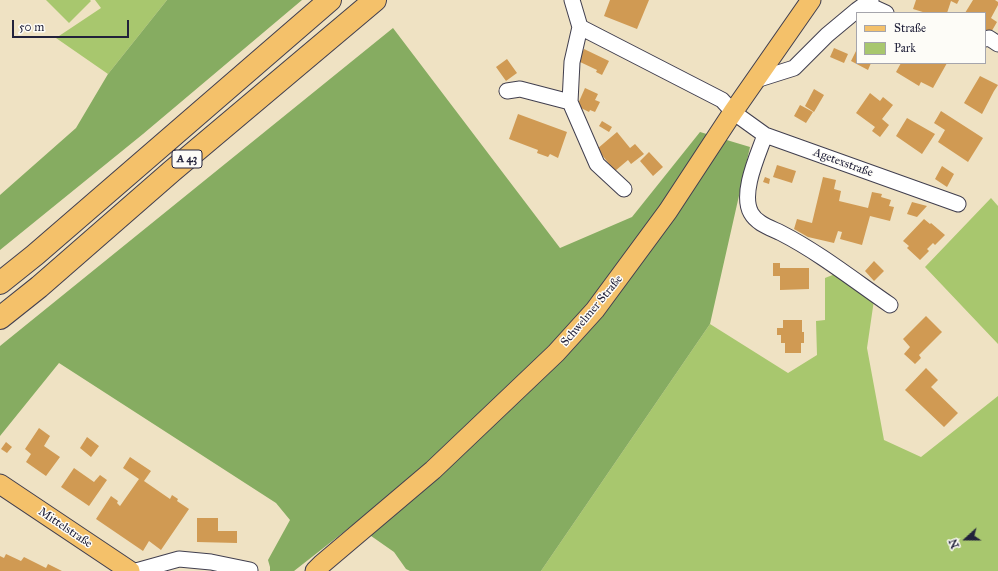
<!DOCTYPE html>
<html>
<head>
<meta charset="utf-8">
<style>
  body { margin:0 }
  #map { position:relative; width:998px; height:571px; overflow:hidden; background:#efe2c3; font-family:"IM FELL Great Primer",serif }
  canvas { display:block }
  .legend { position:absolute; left:856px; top:12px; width:130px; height:52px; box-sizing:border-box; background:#fdfcf7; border:1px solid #a5a5ac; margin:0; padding:5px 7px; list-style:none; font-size:12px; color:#22223b }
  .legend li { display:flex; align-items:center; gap:8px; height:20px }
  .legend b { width:20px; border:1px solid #a5a5ac }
  .north { position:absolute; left:946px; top:519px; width:40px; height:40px; -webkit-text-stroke:3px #fdfcf7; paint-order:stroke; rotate:249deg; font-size:11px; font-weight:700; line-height:16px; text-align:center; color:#22223b }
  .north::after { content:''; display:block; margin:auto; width:14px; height:18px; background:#22223b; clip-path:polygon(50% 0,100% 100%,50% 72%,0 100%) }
  .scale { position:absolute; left:12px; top:20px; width:117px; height:18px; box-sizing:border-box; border:2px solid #22223b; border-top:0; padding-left:5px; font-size:12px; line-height:14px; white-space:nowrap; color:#22223b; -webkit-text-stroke:3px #fdfcf7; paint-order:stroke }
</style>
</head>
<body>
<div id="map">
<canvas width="998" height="571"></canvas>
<ul class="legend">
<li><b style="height:5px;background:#f4c16a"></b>Straße</li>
<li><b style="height:11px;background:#a8c76e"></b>Park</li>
</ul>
<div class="north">N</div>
<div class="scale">50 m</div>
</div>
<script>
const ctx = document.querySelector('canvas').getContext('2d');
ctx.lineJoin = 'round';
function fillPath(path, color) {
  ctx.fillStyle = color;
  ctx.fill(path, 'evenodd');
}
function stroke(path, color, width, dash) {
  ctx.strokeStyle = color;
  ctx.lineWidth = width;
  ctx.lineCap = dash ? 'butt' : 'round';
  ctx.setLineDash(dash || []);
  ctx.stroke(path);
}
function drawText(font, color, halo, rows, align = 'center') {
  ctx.font = font + ' "IM FELL Great Primer",serif';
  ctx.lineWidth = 3;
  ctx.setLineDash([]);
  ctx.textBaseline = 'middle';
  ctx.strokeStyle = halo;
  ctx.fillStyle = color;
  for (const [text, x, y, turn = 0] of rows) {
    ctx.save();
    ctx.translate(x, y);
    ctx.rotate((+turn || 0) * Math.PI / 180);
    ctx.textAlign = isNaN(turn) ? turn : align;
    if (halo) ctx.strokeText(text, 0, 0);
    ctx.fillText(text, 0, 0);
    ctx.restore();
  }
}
const green = new Path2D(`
  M46,0H90L91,1L69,23Z
  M95,0H167L108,74L56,38L101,8Z
  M991,198L998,206V344L925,267Z
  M835,274L874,300L867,348L884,440L921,457L998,396V571H541L710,324L788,373L817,355L816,321L825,320V278Z`);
const forest = new Path2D(`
  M167,0H302L143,134L0,250V195L76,128L108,74Z
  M393,28L560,248L632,217L700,132L750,147L710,324L541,571H410L406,569L394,552L354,524L294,571H270V567L268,560L290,520L276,503L59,363L0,436V346Z`);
const building = new Path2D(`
  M610,0H649L637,29L604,16Z
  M916,0H959L957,4L951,1L947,13H926L913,9Z
  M973,0H995L998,2V5L991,18L997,22L990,34L985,31V13H965Z
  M834,48L848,54L844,63L830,57Z
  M584,49L609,61L602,75L596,72L597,70L578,61Z
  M857,49V63H871L868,70L851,61Z
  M507,59L517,73L506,81L496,67Z
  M901,63H947L933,88L921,82L919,86L896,72Z
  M980,76L998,85L994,91L982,114L964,103Z
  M585,88L598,94L595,100L600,102L595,112L590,110L589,112L577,106Z
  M814,89L824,95L814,112L805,106Z
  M870,93L880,101L883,97L893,105L882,119L889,125L880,137L872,131L875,127L856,113Z
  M800,105L813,112L806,123L794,116Z
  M941,111L983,138L968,162L938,142L945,130L934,123Z
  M518,114L567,132L558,158L550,154L548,157L537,153L538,150L509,139Z
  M907,118L935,134L922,154L896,136Z
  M602,121L612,127L609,132L599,126Z
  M617,132L630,148L635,144L644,154L631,164L628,160L615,171L597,149Z
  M649,152L663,167L653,176L640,161Z
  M777,165L796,171L792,183L773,177Z
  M942,166L954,174L947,187L935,179Z
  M765,177L770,179L769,184L763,182Z
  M823,177L836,180L834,189L841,191L839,201L868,208L872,192L882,194L881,197L891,200L889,206L894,207L890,221L870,216L862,245L840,239L842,232L838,231L834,243L808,237L794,229L797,219L812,223Z
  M912,202L927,206L917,217L907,214Z
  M924,219L930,224L931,223L945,235L935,245L933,243L927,249L929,251L920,260L907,248L909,246L903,241Z
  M874,261L884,271L874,281L865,271Z
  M773,263H780V268H809V289L780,290V276H773Z
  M926,316L942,332L919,355L921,358L915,364L904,354L910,347L903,339Z
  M783,320H802V332H804V343H801V353H785V343H781V335H777V328H783Z
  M926,368L938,380L931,387L958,413L944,427L905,390Z
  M39,428L50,436L44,446L60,457L46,476L26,462L31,454L25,449Z
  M87,437L99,446L91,457L80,448Z
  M6,442L12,447L7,453L1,449Z
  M130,457L151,471L144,481L170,499L172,495L178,499L177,501L189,509L161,550L149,541L143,551L96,519L111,496L118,501L117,503L120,506L139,479L123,468Z
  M74,468L94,482L100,475L107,480L89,506L61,487Z
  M197,518H218V531H237V543L197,542Z
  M6,554L21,561L24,557L46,568L48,564L62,571H0V556L4,558Z`);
const minor = new Path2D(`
  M572,0L580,27L722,100L733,112L765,135L958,204
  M866,4L886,13
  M985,39L989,38L998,44
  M756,80L794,68L827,35L857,10L871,0
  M507,91L520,89L570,102L572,62L580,27
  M570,102L597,164L624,189
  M765,135C758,155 740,193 751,213C757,224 771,228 781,233C820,253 855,281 890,305
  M136,571L179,559L211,562L250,570`);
const major = new Path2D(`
  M0,484L130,571
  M315,571L322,564L433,470L556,353L595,310L668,211L733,112L811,0`);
const highway = new Path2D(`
  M0,283L35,255L330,0
  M0,318L39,287L172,171L375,0`);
const shields = [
  [187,159,30]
];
const shieldNames = [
  ["A 43",187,159]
];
const streetNames = [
  ["Agetexstraße",843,163,20],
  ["Schwelmer Straße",592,311,-50],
  ["Mittelstraße",65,528,34]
];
fillPath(green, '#a8c76e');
fillPath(forest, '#86ac61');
fillPath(building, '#d09a53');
stroke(minor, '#413f4f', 17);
stroke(major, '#413f4f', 21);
stroke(highway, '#413f4f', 24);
stroke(minor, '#fff', 15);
stroke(major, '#f4c16a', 19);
stroke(highway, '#f4c16a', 22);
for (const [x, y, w] of shields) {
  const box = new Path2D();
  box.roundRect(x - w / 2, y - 9, w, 18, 3);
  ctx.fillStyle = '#fdfcf7';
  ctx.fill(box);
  stroke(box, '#22223b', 1);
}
drawText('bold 11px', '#22223b', null, shieldNames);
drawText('12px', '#22223b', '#fdfcf7', streetNames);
</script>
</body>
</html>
